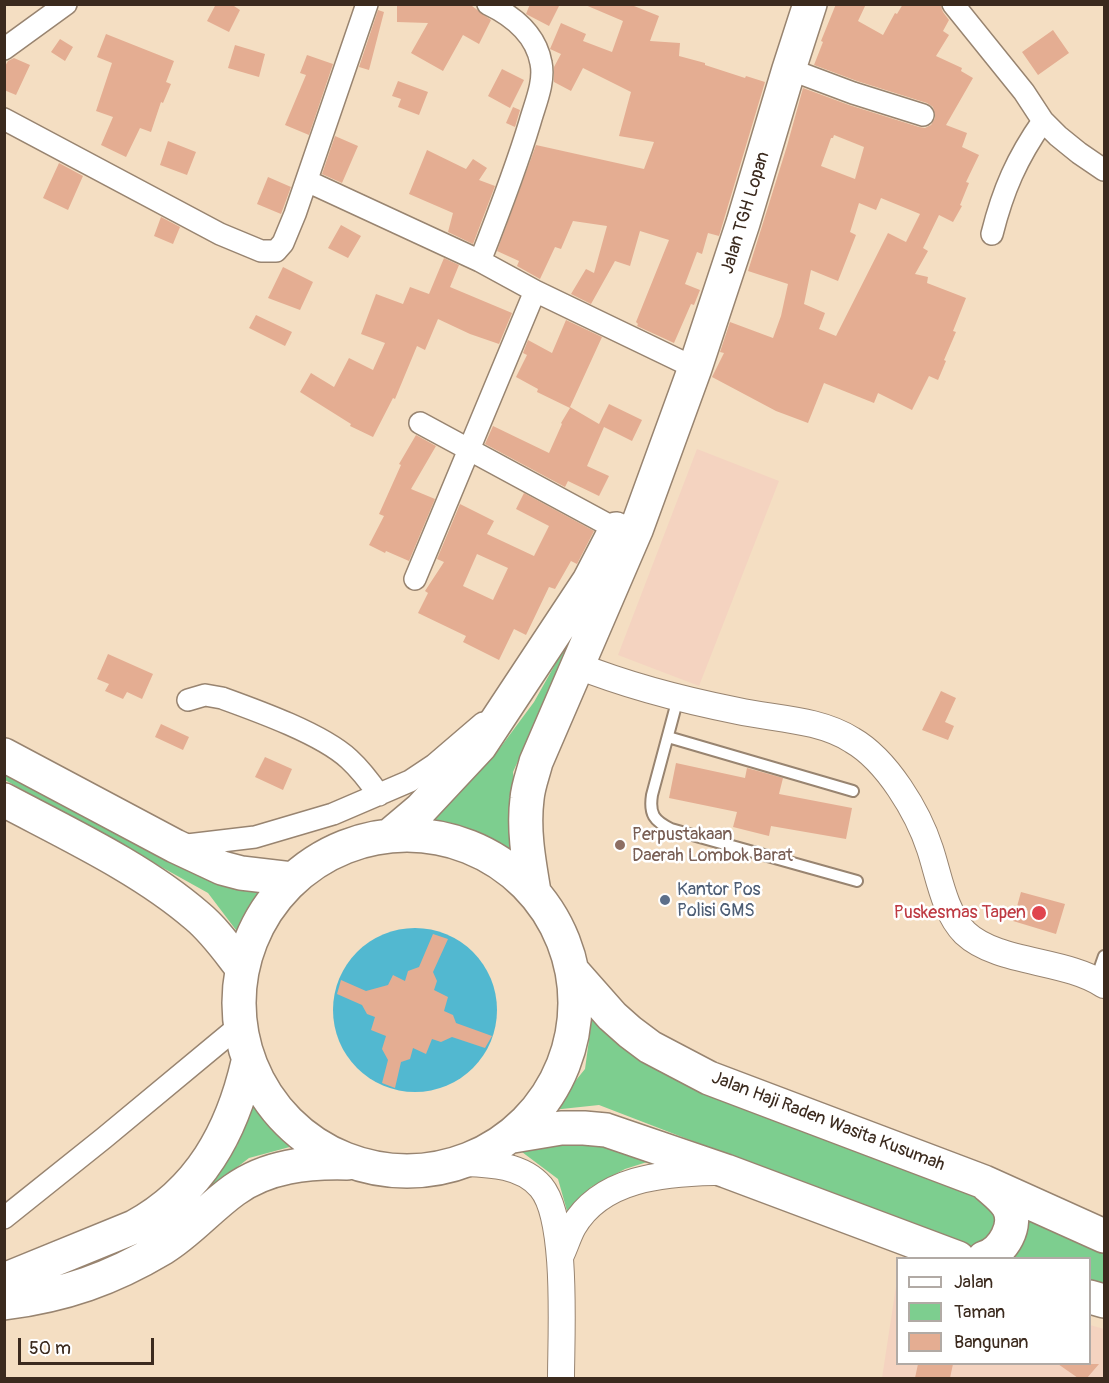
<!DOCTYPE html>
<html>
<head>
<meta charset="utf-8">
<style>
  body { margin:0 }
  #map { position:relative; width:1109px; height:1383px; overflow:hidden; background:#f4dec2; font-family:Pangolin,sans-serif }
  canvas { display:block }
  .frame { position:absolute; inset:0; border:6px solid #3b2a1e; pointer-events:none }
  .legend { position:absolute; left:896px; top:1257px; width:195px; height:108px; box-sizing:border-box; background:#fff; border:2px solid #b1aaa5; margin:0; padding:8px 10px; list-style:none; font-size:18px; color:#3b2a1e }
  .legend li { display:flex; align-items:center; gap:12px; height:30px }
  .legend b { width:30px; border:2px solid #b1aaa5 }
  .scale { position:absolute; left:18px; top:1338px; width:136px; height:27px; box-sizing:border-box; border:3px solid #3b2a1e; border-top:0; padding-left:8px; font-size:18px; line-height:21px; white-space:nowrap; color:#3b2a1e; -webkit-text-stroke:4px #fff; paint-order:stroke }
</style>
</head>
<body>
<div id="map">
<canvas width="1109" height="1383"></canvas>
<div class="frame"></div>
<ul class="legend">
<li><b style="height:8px;background:#fff"></b>Jalan</li>
<li><b style="height:16px;background:#7dce8f"></b>Taman</li>
<li><b style="height:16px;background:#e4ad92"></b>Bangunan</li>
</ul>
<div class="scale">50 m</div>
</div>
<script>
const ctx = document.querySelector('canvas').getContext('2d');
ctx.lineJoin = 'round';
function fillPath(path, color) {
  ctx.fillStyle = color;
  ctx.fill(path, 'evenodd');
}
function stroke(path, color, width, dash) {
  ctx.strokeStyle = color;
  ctx.lineWidth = width;
  ctx.lineCap = dash ? 'butt' : 'round';
  ctx.setLineDash(dash || []);
  ctx.stroke(path);
}
function drawText(font, color, halo, rows, align = 'center') {
  ctx.font = font + ' Pangolin,sans-serif';
  ctx.lineWidth = 5;
  ctx.setLineDash([]);
  ctx.textBaseline = 'middle';
  ctx.strokeStyle = halo;
  ctx.fillStyle = color;
  for (const [text, x, y, turn = 0] of rows) {
    ctx.save();
    ctx.translate(x, y);
    ctx.rotate((+turn || 0) * Math.PI / 180);
    ctx.textAlign = isNaN(turn) ? turn : align;
    if (halo) ctx.strokeText(text, 0, 0);
    ctx.fillText(text, 0, 0);
    ctx.restore();
  }
}
const built = new Path2D(`
  M697,449L779,481L699,686L618,655Z
  M897,1280L898,1364H1090V1325L1104,1329V1378H882Z`);
const green = new Path2D(`
  M593,597L513,772L524,864L489,838L452,825L424,823L494,756L534,702Z
  M4,762L271,888L251,910L239,934L208,893L5,780Z
  M592,1018L999,1200L1008,1220L978,1251L599,1105L552,1110L585,1069Z
  M253,1097L297,1145L249,1158L135,1246L82,1270L15,1287L143,1229L237,1146Z
  M576,1128L663,1157L625,1169L591,1187L569,1218L558,1179L522,1152L542,1141Z
  M1025,1218L1104,1247V1296L1090,1292V1258H1012L1020,1246Z`);
const water = new Path2D(`
  M333 1010a82 82 0 1 1 164 0a82 82 0 1 1-164 0Z`);
const building = new Path2D(`
  M216,4H231L240,10L229,32L207,21Z
  M397,4L472,6L491,20L479,44L463,35L443,71L411,53L428,23L397,22Z
  M530,4H560L549,26L526,14Z
  M583,4H629L659,16L650,41L680,43L679,56L705,63V65L745,78L746,76L765,82L719,236L708,233L702,254L697,252L685,284L700,290L694,305L691,304L674,343L637,326L638,324L636,322L669,240L640,231L630,266L615,261L591,304L571,294L586,269L594,273L607,226L573,221L561,249L555,247L540,279L517,266L519,261L497,251L536,145L644,169L654,142L619,136L631,92L583,68L571,91L554,82V67L561,54L550,49L561,23L586,34L583,41L612,52L623,21Z
  M836,4H866L858,21L883,35L895,13L897,14L903,4H940L943,12L949,20L943,31L949,35L936,56L962,68L961,71L973,78L946,125L967,133L962,147L979,155L966,182L969,183L960,205L962,206L953,222L939,215L923,248L928,251L915,274L928,277L927,283L966,298L953,331L956,332L944,360L946,361L938,380L929,376L912,410L878,393L874,403L824,383L808,423L776,411L712,377L724,353L720,352L730,322L773,338L781,316L788,284L748,271L787,146L803,88L849,105L919,127L925,128L931,125L935,118L933,107L927,103L857,81L814,65L823,42L821,41ZM834,135L864,147L855,179L821,166L831,138H833ZM881,198L920,214L906,242L888,233L836,336L819,329L825,313L804,304L811,270L838,281L856,235L850,232L859,203L876,210Z
  M378,10L384,12L369,70L359,67Z
  M1053,30L1069,53L1038,75L1022,52Z
  M106,34L174,61L166,82L171,84L163,103L161,102L151,132L140,128L126,157L101,145L113,117L96,111L112,63L97,57Z
  M60,39L73,47L65,61L51,52Z
  M235,45L265,54L259,77L228,68Z
  M307,55L333,64L309,135L285,125L306,75L300,73Z
  M14,58L30,65L16,95L4,90V68L8,61Z
  M502,69L524,80L510,108L488,96Z
  M398,81L428,92L419,115L398,107L401,99L392,96Z
  M513,107L520,110L515,127L506,123Z
  M335,136L358,146L342,183L322,174Z
  M168,141L196,152L187,175L160,165Z
  M427,150L466,169L473,159L487,168L479,180L495,186L473,244L448,232L453,213L409,194Z
  M59,163L83,176L68,210L43,198Z
  M268,177L291,187L281,214L257,204Z
  M161,217L180,227L173,244L154,236Z
  M341,225L361,236L348,258L328,248Z
  M444,258L459,265L450,287L512,313L499,344L470,334L438,319L425,350L417,346L395,399L393,398L373,437L350,426L351,424L300,392L311,373L334,387L349,358L373,370L385,343L361,334L376,294L403,304L410,287L429,294Z
  M283,267L313,282L300,310L268,298Z
  M256,315L292,332L285,346L249,328Z
  M566,320L602,337L570,407L599,424L609,404L642,420L632,441L604,427L587,466L609,476L599,496L568,481L565,487L485,444L493,426L549,453L562,424L561,423L570,408L537,392L538,389L516,377L527,355L523,353L528,340L552,353Z
  M416,435L436,446L411,489L435,499L409,561L386,551L385,553L369,545L384,516L379,514L401,465L399,464Z
  M524,493L594,531L577,564L571,561L555,589L549,587L526,635L514,629L499,660L463,642L466,636L418,613L428,593L425,591L444,562L437,559L460,504L494,521L487,534L534,556L549,526L516,509ZM477,554L508,568L493,600L463,586Z
  M108,654L153,674L142,699L127,692L123,699L105,691L109,684L97,679Z
  M941,691L956,698L945,722L954,726L948,740L922,730Z
  M161,724L189,737L183,750L155,737Z
  M265,757L292,769L283,790L255,777Z
  M676,763L745,778L747,768L783,778L779,794L852,808L846,839L771,826L769,836L733,827L737,812L669,798Z
  M1021,892L1065,904L1056,934L1013,921Z
  M433,934L448,939L433,972L437,981L434,990L448,997L444,1011L453,1015L456,1023L492,1036L485,1048L452,1037L441,1042L432,1039L426,1054L413,1048L410,1059L401,1062L395,1088L382,1083L388,1060L382,1049L386,1036L371,1030L375,1017L367,1014L362,1005L337,994L341,980L366,991L388,985L393,975L405,981L408,971L419,967Z
  M918,1364H953L950,1378H915Z
  M1058,1364H1099L1087,1378H1078Z`);
const service = new Path2D(`
  M678,698L652,795C649,814 654,821 671,829L857,881
  M668,737L853,791
  M1096,979L1104,956`);
const minor = new Path2D(`
  M953,4L1024,92L1043,121L1058,136L1079,153L1104,170
  M4,49L66,4
  M789,69L853,93L923,115
  M4,119L220,234L261,251H276L283,243L295,214L367,4
  M307,181L480,261L535,291L695,368
  M992,234C1003,190 1017,158 1043,121
  M480,261C498,215 516,169 530,122C535,104 545,82 541,63C536,35 513,16 488,4
  M420,423L616,529
  M415,579L535,291
  M188,700L205,695L222,698C258,711 322,734 349,759C361,770 370,782 379,795
  M179,846L255,837L333,814L410,781L434,765L483,723
  M4,1218L104,1138L239,1026`);
const tertiary = new Path2D(`
  M576,665C628,686 683,700 738,711C775,719 819,719 852,740C887,760 918,812 930,849C939,876 944,912 965,933C998,964 1065,959 1104,985
  M464,1163C491,1164 522,1165 541,1187C568,1219 561,1335 561,1378
  M560,1257C565,1247 568,1236 573,1227C601,1178 664,1173 714,1172`);
const trunk = new Path2D(`
  M4,755L175,846L222,868L241,873L292,879
  M4,800C68,834 143,869 197,916C215,931 228,950 242,968
  M239 1003a168 168 0 1 1 336 0a168 168 0 1 1-336 0Z
  M389,836L421,809L480,746L589,581L616,529
  M534,892C529,862 523,830 527,799C528,786 533,774 536,762L636,530L695,368L743,223L789,69L810,4
  M574,973L612,1016L630,1032L650,1047L709,1078L984,1182L1104,1236
  M513,1136L561,1128H584L606,1130L726,1171L958,1258
  M984,1258C1003,1252 1019,1225 1008,1206C1003,1198 995,1192 987,1185
  M4,1280L134,1227C200,1191 232,1132 248,1062
  M1090,1297L1104,1301
  M4,1303C65,1295 111,1279 163,1248C189,1232 209,1208 234,1190C267,1166 308,1162 347,1163`);
const markers = [
  [620,845,6,"#8d6e63"],
  [665,900,6,"#5c6f8a"],
  [1039,913,8,"#e0444e"]
];
const streetNames = [
  ["Jalan TGH Lopan",746,213,-73],
  ["Jalan Haji Raden Wasita Kusumah",828,1122,21]
];
const educationNames = [
  ["Perpustakaan",632,835],
  ["Daerah Lombok Barat",632,856]
];
const serviceNames = [
  ["Kantor Pos",677,890],
  ["Polisi GMS",677,911]
];
const healthNames = [
  ["Puskesmas Tapen",1026,913]
];
fillPath(built, '#f4d3c0');
fillPath(green, '#7dce8f');
fillPath(water, '#52b8d0');
fillPath(building, '#e4ad92');
stroke(service, '#988470', 14);
stroke(minor, '#988470', 24);
stroke(tertiary, '#988470', 28);
stroke(trunk, '#988470', 36);
stroke(service, '#fff', 10);
stroke(minor, '#fff', 21);
stroke(tertiary, '#fff', 26);
stroke(trunk, '#fff', 33);
for (const [x, y, r, color] of markers) {
  const dot = new Path2D();
  dot.arc(x, y, r, 0, 2 * Math.PI);
  ctx.fillStyle = color;
  ctx.fill(dot);
  stroke(dot, '#fff', 2);
}
drawText('18px', '#3b2a1e', '#fff', streetNames);
drawText('18px', '#785e54', '#fff', educationNames, 'left');
drawText('18px', '#4e5e75', '#fff', serviceNames, 'left');
drawText('18px', '#be3a42', '#fff', healthNames, 'right');
</script>
</body>
</html>
